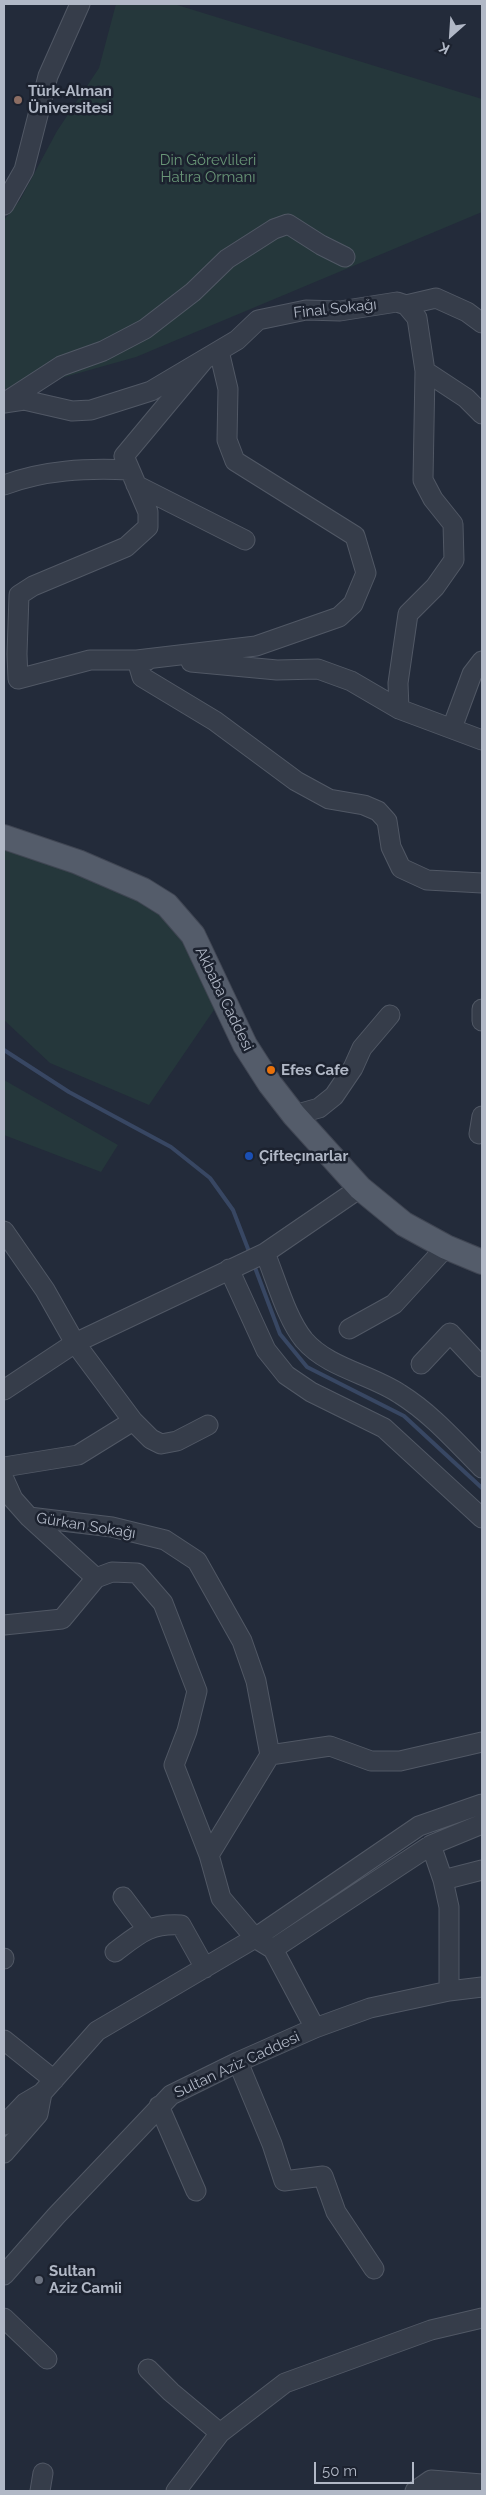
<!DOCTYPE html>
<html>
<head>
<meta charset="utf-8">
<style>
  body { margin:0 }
  #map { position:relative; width:486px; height:2495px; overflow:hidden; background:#232b3a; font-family:Raleway,sans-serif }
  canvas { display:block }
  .frame { position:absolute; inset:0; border:5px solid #b1b8c6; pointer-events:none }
  .north { position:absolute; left:426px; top:10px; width:50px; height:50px; -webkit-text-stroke:4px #1c222f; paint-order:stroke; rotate:206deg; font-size:14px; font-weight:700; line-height:20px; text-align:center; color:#b1b8c6 }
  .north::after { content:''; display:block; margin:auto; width:18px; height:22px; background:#b1b8c6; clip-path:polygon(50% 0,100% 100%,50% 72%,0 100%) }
  .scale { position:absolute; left:314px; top:2462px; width:100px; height:22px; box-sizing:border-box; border:2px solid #b1b8c6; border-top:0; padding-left:6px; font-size:15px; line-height:18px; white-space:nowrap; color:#b1b8c6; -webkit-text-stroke:4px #1c222f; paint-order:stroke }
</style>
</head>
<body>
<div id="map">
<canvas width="486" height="2495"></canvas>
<div class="frame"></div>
<div class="north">K</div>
<div class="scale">50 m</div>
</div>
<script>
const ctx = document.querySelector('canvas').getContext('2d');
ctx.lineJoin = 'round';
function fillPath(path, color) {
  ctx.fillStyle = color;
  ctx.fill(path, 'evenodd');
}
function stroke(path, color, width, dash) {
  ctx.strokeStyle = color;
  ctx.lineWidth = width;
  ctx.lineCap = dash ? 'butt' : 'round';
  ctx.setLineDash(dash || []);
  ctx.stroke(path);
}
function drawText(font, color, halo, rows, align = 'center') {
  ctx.font = font + ' Raleway,sans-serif';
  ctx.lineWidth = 5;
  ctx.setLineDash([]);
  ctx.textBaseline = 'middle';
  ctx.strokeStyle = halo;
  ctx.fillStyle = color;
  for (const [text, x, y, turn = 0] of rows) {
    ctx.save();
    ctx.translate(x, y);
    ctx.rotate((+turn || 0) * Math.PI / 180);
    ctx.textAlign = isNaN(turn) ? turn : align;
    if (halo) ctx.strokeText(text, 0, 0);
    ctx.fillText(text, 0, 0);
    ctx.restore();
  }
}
const green = new Path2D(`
  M116,4H174L482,99V212L136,357L4,394V220L20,200L57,131L99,68Z
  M4,846L148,899L184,932L218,1004L149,1105L50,1063L4,1020Z
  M4,1080L118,1145L101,1172L4,1135Z`);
const stream = new Path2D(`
  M4,1050L69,1092L171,1147L210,1178L233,1210L250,1254
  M254,1265L280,1334L307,1367L404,1416L482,1488
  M4,2138L11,2130`);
const minor = new Path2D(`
  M4,205L24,170L48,76L80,4
  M406,305L436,298L467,312L482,323
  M204,360L124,456L148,512V527L126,547L33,586L19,595L17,654L18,679L90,660H137L256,646L339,617L353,604L366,573L355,536L235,461L227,440L228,389L219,351
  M425,371L466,398L482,414
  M7,401L61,366L103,351L145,329L193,292L227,259L274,229L288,224L321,245L345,257
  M4,403L24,400L72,411L91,410L151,391L237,340L258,320L306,310L340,311L397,302L406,305L417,318L425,371L423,480L433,499L453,524L454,560L435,587L408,614L398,683L399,709
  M4,485C44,470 86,468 129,470
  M136,485L245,540
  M148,660H137L142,677L215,721L296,781L329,799L364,805L378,811L387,821L391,847L401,868L427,880L482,883
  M191,662L277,670L318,669L351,681L399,709L482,740
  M452,728L472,674L482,661
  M482,1009V1021
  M294,1115L319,1108L334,1096L353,1068L362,1048L390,1015
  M479,1134L482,1116
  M4,1231L45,1290L75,1343L133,1421L151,1439L161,1444L177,1441L208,1425
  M265,1253C276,1279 286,1318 304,1340C328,1368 370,1374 400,1394C432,1414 456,1442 482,1468
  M229,1269L266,1350L286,1375L311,1392L384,1428L482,1518
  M349,1329L394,1304L446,1247
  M421,1364L450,1333L482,1367
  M4,1390L75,1343L265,1253L360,1188
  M4,1467L78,1455L133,1421
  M4,1479L13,1499L29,1517L96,1578
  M29,1517L112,1527L165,1540L197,1561L242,1641L256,1681L270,1755
  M4,1625L62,1619L96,1578L112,1572L137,1573L163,1603L197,1691L187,1731L174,1765L209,1855
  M431,1845L443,1880
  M123,1897L147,1929
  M273,1949L431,1845L482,1824
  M115,1952C139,1934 150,1923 181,1925L205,1968
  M4,1959V1958
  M449,1991V1907L443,1880L482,1870
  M315,2028L273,1949L255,1938L221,1898L209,1855L270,1755L330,1746L371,1761H400L482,1742
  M4,2040L54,2080
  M238,2062L272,2144L284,2181L323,2176L336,2212L374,2269
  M159,2106L196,2191
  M4,2125L25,2103L42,2093L97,2031L255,1938L419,1826L482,1804
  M4,2153L38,2114L42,2093
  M4,2275L56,2216L171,2095L238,2062L315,2028L370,2008L449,1991L482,1987
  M4,2318L47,2359
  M148,2369L171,2392L220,2433
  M40,2491L43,2473
  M176,2491L220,2433L285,2383L431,2330L482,2318
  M415,2491L431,2480L482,2484`);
const major = new Path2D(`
  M4,837L78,862L143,890L167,905L193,935L245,1045L270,1084L294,1115L360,1188L404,1224L446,1247L482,1262`);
const markers = [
  [18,100,5,"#8d6e63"],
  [271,1070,5,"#e8710a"],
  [249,1156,5,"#1a4fb4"],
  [39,2280,5,"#6b7280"]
];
const poiNames = [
  ["Türk-Alman",28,91],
  ["Üniversitesi",28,108],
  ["Efes Cafe",281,1070],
  ["Çifteçınarlar",259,1156],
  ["Sultan",49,2271],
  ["Aziz Camii",49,2288]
];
const parkNames = [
  ["Din Görevlileri",208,160],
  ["Hatıra Ormanı",208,177]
];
const streetNames = [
  ["Final Sokağı",335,309,-6],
  ["Akbaba Caddesi",224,999,64],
  ["Gürkan Sokağı",86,1526,9],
  ["Sultan Aziz Caddesi",237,2065,-25]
];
fillPath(green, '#25373b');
stroke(stream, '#384763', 4);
stroke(minor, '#515865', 21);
stroke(major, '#404653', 26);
stroke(minor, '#363d4a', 19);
stroke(major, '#545c6a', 24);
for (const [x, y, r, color] of markers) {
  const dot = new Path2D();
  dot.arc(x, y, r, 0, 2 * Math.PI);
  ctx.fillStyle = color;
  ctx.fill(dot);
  stroke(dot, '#1c222f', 2);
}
drawText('bold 15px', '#b1b8c6', '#1c222f', poiNames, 'left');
drawText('15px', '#699677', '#1c222f', parkNames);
drawText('15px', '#b1b8c6', '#1c222f', streetNames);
</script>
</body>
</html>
